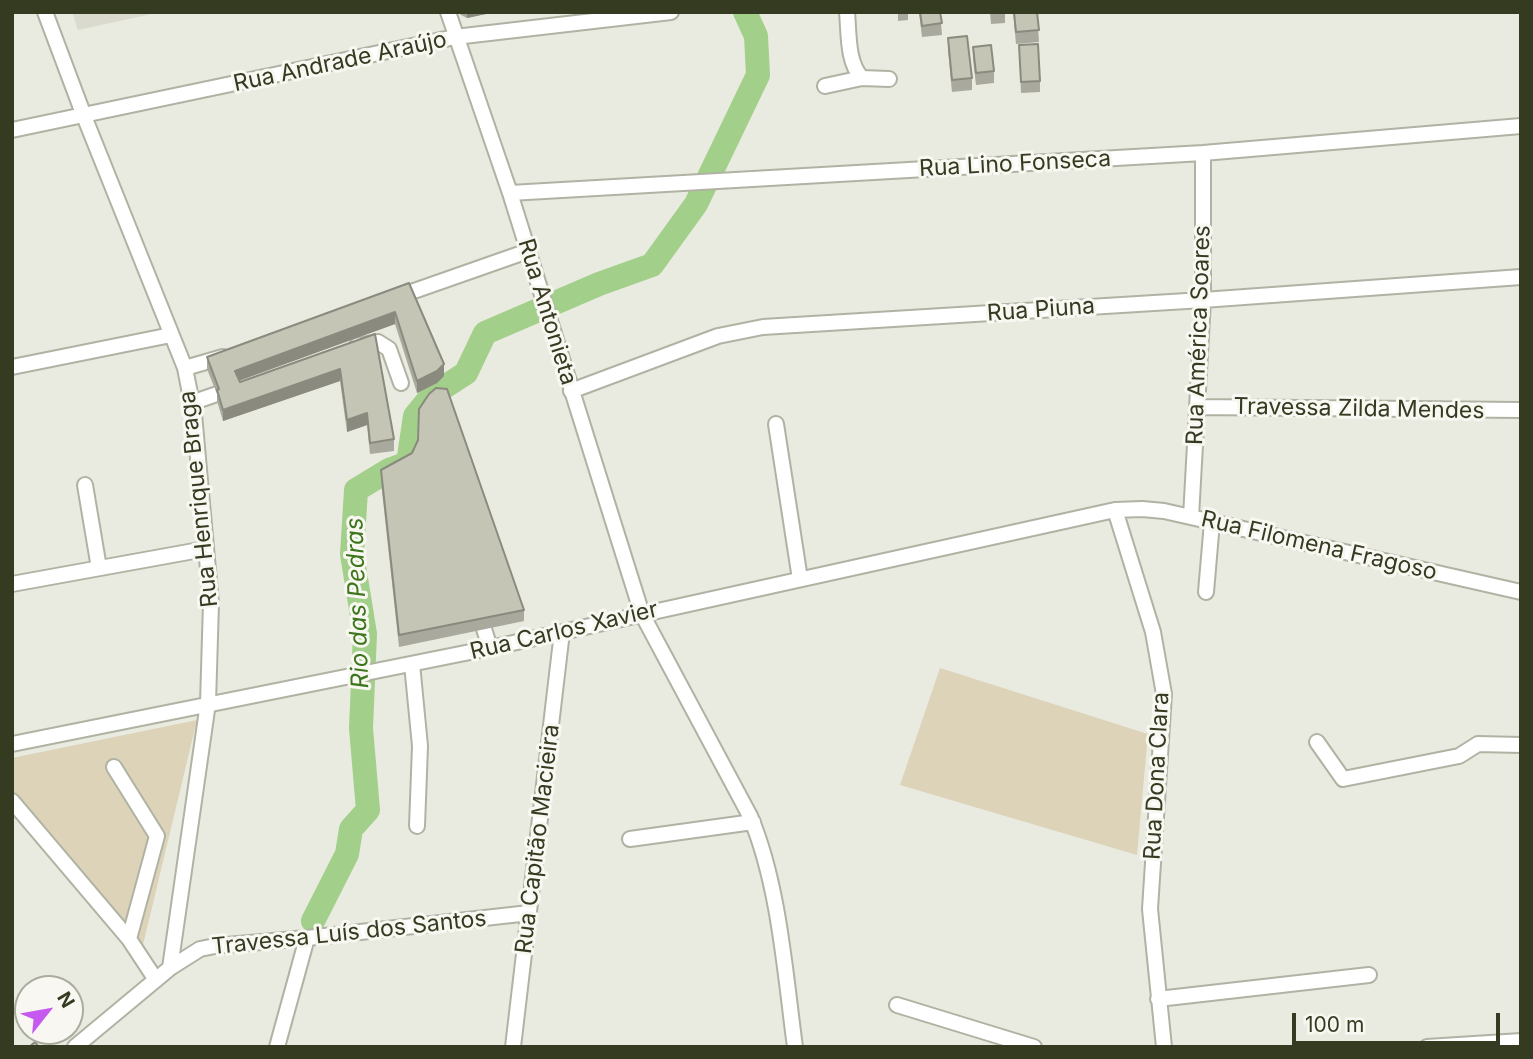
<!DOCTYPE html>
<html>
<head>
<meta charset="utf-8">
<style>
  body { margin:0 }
  #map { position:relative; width:1533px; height:1059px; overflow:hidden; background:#eaebe0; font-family:Inter,sans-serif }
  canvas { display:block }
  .frame { position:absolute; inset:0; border:14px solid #353b21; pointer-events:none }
  .north { position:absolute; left:14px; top:975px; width:70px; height:70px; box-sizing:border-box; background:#f8f7f1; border:2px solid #aaac9e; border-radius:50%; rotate:59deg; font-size:19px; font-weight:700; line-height:28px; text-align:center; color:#353b21 }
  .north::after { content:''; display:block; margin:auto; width:24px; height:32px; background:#c65af0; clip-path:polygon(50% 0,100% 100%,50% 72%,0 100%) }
  .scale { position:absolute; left:1292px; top:1013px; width:208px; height:32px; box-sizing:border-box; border:4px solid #353b21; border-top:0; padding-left:9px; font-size:21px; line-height:24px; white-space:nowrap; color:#353b21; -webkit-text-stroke:5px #f8f7f1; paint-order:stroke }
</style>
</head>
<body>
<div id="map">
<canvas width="1533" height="1059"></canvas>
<div class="frame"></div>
<div class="north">N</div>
<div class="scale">100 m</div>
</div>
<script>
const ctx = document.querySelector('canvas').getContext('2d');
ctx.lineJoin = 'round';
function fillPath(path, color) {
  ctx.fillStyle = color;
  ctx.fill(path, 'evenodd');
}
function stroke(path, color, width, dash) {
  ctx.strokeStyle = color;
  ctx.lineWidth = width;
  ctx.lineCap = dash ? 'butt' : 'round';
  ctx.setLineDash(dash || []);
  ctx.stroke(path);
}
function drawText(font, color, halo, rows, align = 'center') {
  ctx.font = font + ' Inter,sans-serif';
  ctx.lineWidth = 6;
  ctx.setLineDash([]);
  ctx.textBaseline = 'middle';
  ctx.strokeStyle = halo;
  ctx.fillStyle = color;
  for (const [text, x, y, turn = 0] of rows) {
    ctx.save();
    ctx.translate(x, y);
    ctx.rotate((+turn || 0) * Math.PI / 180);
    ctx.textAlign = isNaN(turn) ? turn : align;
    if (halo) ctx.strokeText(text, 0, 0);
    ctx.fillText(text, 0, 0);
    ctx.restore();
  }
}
const built = new Path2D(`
  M72,12H152V14L78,30Z`);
const green = new Path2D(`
  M940,668L1148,734L1137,855L900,785Z
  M197,720L143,945L12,792V758Z`);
const river = new Path2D(`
  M313,921L347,854L351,829L368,810L361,728L365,634L352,554L356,490L389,470L408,463L415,416L432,395L466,373L485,333L599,284L652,265L696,204L758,75L756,36L745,12`);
const minor = new Path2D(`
  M45,12L84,116L185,368L194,414L211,603L208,703L170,968
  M448,12L510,193L642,614L750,816C779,884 785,973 795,1047
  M847,12C849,33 847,63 862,78L889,79
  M825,86L862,78
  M12,130L455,37L671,12
  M510,193L1203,153L1521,126
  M394,298L528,251
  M357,346L378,342L389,349L401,383
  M12,367L171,335
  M185,368L223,357
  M571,391L718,336L763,327L1203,300L1521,277
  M191,403L217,394
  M1198,407L1521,410
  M776,424L800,579
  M85,485L99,568
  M1115,510L1153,632L1164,694L1150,909L1164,1047
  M1191,517L1203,300V153
  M12,584L205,549
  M1206,592L1212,522
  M479,613L490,648
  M412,664L420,746L417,826
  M1317,742L1343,779L1459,756L1478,744L1521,745
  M12,744L490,648L1115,510L1142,509L1164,511L1521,592
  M114,767L157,836L129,939
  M12,801L129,939L156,980
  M630,839L753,822
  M1158,999L1369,975
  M897,1005L1034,1047
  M75,1047L170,968L200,949L215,946L307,938L529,913
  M277,1047L307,938
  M513,1047L562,632
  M1427,1047L1521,1041`);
const wall = new Path2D(`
  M459,12H486V14L467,18L461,15Z
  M898,12H908V20L898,21Z
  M919,12H940L942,35L922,37Z
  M990,12H1005V23L991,24Z
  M1013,12H1037L1039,42L1016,44Z
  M948,38L972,78V90L952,92L948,50Z
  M1019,45L1040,81V92L1021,93Z
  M973,47L994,71V83L976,85L973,59Z
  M409,283L444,376L437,383L417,393L395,324L239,381L240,382L375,334L394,439V451L370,454L367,425L347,432L340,381L223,421L217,401V394L207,369V357Z
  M381,470L524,610V621L399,647L381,482Z`);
const shadedWall = new Path2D(`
  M467,12H486V14L467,18Z
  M395,312V324L235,382V371Z
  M444,364V376L437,383L417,393V381Z
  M340,369V381L223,421V410Z
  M367,413V425L347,432V420Z`);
const building = new Path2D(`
  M920,12H940L942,23L922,26Z
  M1014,12H1037L1039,30L1016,32Z
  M967,36L972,78L952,80L948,38Z
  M1038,44L1040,81L1021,82L1019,45Z
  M991,45L994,71L976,73L973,47Z
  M409,283L444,364L437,371L417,381L395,312L235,371L240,382L375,334L394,439L370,443L367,413L347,420L340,369L223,410L217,390L219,389L207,357Z
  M436,388L447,389L524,610L399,635L381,470L412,453L418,440L419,409L429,394Z
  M35,1042L39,1047H29Z`);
const streetNames = [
  ["Rua Andrade Araújo",340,62,-12],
  ["Rua Lino Fonseca",1015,164,-3],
  ["Rua Piuna",1041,310,-4],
  ["Rua Antonieta",547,312,73],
  ["Rua América Soares",1199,335,-88],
  ["Travessa Zilda Mendes",1359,409,1],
  ["Rua Henrique Braga",199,499,-96],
  ["Rua Filomena Fragoso",1319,546,13],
  ["Rua Carlos Xavier",564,631,-13],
  ["Rua Dona Clara",1157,776,-87],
  ["Rua Capitão Macieira",538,839,-83],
  ["Travessa Luís dos Santos",349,933,-6]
];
const waterNames = [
  ["Rio das Pedras",358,603,-92]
];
fillPath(built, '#dadbce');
fillPath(green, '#dcd3b9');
stroke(river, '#a2cf89', 24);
stroke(minor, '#b0b3a3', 18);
stroke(minor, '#fff', 14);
fillPath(wall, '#a9a99d');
fillPath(shadedWall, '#8a8a7f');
fillPath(building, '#c5c5b6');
stroke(building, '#8a8a7f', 2);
drawText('23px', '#353b21', '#f8f7f1', streetNames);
drawText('italic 24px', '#3c761c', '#f8f7f1', waterNames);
</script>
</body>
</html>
